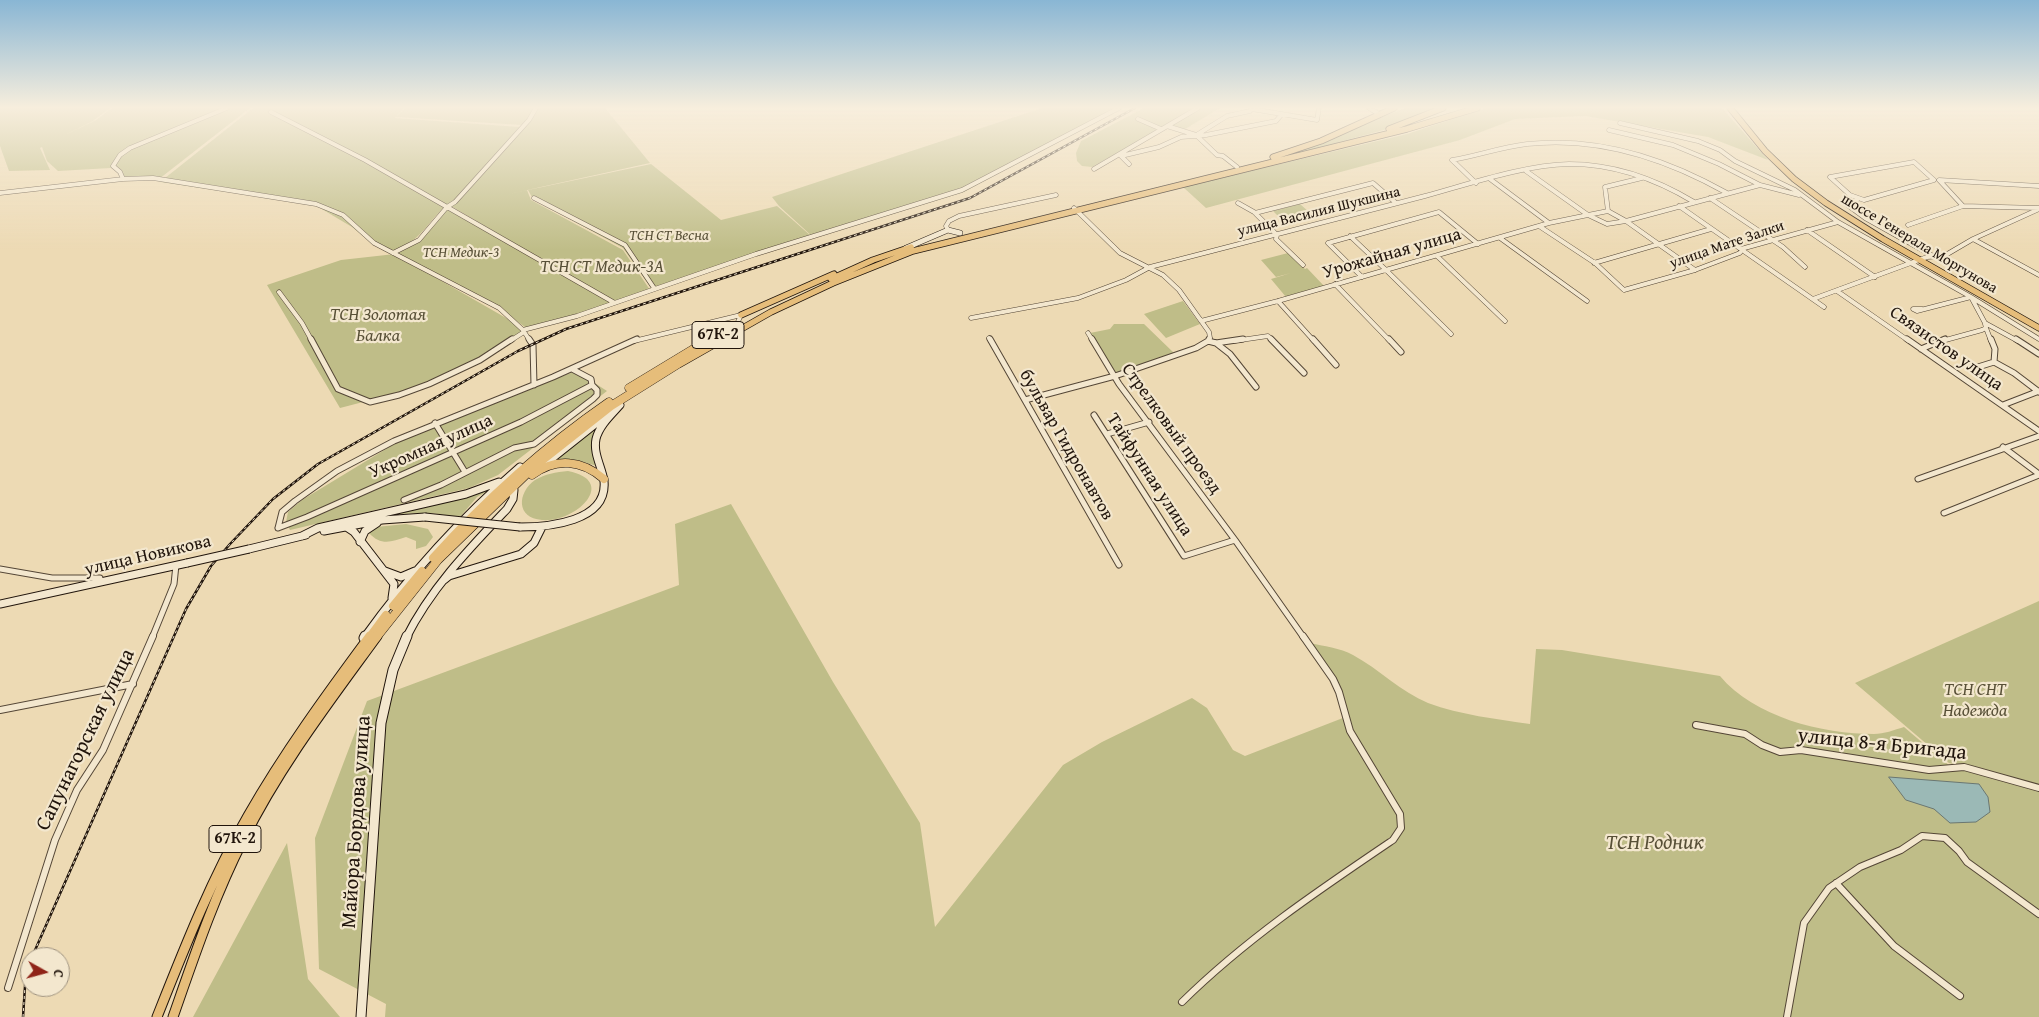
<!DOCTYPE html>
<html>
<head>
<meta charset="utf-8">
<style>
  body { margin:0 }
  #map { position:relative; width:2039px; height:1017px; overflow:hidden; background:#eddab4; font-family:"Gentium Book Plus",serif }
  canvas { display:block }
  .north { position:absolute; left:20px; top:947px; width:50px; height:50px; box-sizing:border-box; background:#f3e7ce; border:1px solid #9f9380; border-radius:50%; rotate:97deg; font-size:14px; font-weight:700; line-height:20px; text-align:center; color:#21150c }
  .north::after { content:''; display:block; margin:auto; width:18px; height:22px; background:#8f2418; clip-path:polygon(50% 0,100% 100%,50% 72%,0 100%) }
</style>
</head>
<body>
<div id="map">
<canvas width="2039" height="1017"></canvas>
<div class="north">С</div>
</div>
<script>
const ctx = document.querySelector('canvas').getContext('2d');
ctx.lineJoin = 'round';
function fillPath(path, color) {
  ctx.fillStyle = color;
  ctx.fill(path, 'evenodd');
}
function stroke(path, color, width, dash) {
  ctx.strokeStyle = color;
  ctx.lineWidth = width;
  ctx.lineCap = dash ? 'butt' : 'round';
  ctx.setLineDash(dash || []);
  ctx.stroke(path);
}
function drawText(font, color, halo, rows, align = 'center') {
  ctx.font = font + ' "Gentium Book Plus",serif';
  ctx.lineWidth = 4.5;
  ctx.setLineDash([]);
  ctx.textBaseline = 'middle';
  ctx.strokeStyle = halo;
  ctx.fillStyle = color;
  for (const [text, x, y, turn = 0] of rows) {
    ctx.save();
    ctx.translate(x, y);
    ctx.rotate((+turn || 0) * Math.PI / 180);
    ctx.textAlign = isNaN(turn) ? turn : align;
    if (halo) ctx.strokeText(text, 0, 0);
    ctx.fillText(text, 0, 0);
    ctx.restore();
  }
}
const green = new Path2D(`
  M0,108H110L93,121L65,135L96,120L112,108H250L159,179L127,178L111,168L58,171L47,161L42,147L40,148L50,170L9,171L0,146Z
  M253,108H404L395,118L520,127L455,200C428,215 423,246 387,252L373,244L352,227L315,205L160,182Z
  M405,108H534L527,120L521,125L396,117Z
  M537,108H605L650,163L500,196L527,190L531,200L623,250L650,290L614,302L451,206L530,121Z
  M1042,108H1118L964,192L814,238L779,206L772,197Z
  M1144,108H1220L1182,131L1167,125L1092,167L1082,166L1077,161L1076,153L1081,141Z
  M1406,108H1440L1391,128L1277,159L1337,137L1374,120Z
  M1486,108H1722L1768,160L1708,137L1585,116L1515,119L1460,140L1206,208L1183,187L1407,134Z
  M651,164L721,220L777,206L811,236L651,288L623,248L533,199L528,190Z
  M1300,204L1309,212L1281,219L1273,211Z
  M447,209L564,274L612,304L529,330L499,308L412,264L527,330L440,382L340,408L267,285L341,260L395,254L421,240Z
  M1288,253L1305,269L1307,268L1324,286L1286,297L1271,279L1291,273L1276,277L1261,260Z
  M1183,301L1200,324L1166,338L1144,314Z
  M1114,324H1144L1174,353L1115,373L1090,333L1110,329Z
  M576,371L607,391L498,475L469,488L290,530L286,522L288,512L302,500L409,435Z
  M599,423L597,466C580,460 567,458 549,463Z
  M568,471C619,481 576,523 542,520C516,518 517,493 535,480C545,474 556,472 568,471Z
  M486,490L488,491L477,497L460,517L431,513L397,514Z
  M731,504L833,682L920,823L935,927L1063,765L1102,742L1192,698L1207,708L1233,750L1245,756L1348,716L1337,683L1309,643C1324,646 1340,648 1353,655C1379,669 1401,692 1428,703C1461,715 1496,719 1530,724L1536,649L1562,650L1720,676C1754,717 1822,734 1874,734C1884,734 1894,730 1904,727L1950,766L2039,790V1017H385L386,1004L319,969L315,838L367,701L679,585L675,524Z
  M406,524L428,529L433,537L426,546L416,549V541L406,537C391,542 381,546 369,533L376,527Z
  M2039,601V787L1949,763L1855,683Z
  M287,843L308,979L340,1017H193Z`);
const water = new Path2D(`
  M1889,777L1979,784L1988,797L1990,812L1976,822L1950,823L1934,809L1906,800Z`);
const streetFar2 = new Path2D(`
  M1369,108L1379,114
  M1252,109L1317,120L1319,108
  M271,112L365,160L613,302
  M1138,119L1161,129
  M1620,123L1698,141L1720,150L1735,161L1795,190L1838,222L1971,297L2039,339
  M1167,126L1196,135L1217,155L1223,156L1237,167
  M1609,130L1673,145L1719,164L1760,185
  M1198,134L1227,116L1250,111L1252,108
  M1914,162L1934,180L1864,200L1850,195L1830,177Z
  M1129,164L1121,156L1159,147L1181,137L1206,135L1276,121L1282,114
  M1094,169L1198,108
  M1526,171L1588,215
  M123,179L120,172L113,166L120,155L130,148L227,108
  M1490,179L1549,223
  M1476,183L1452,160C1477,156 1501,147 1527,144C1598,136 1665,158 1727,193
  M0,193L123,179L153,178L316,204L343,215L374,243L499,308L523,330L530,341
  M534,198L625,245L654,288
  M1710,198L1783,247L1805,267
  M1857,200L1846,204L1865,218L1933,256
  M1238,203L1254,212L1277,235L1276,239L1303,265
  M1679,206L1824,307
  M1963,206L1939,180L2039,186
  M1074,208L1120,253L1163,275L1179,290L1209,332L1210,338L1208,341
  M1608,211L1605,187L1642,178
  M1608,211L1626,221L1607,224L1588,215Z
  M1255,213L1373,183L1396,203
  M1626,221L1760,185L1799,195
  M1626,221L1695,270
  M1908,225L1963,206L2039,208
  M1539,226L1595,263L1624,290L1695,270L1740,253L1741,249L1838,222
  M948,230L946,226L949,221L959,216L1056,195
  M1807,230L1875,277
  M1350,236L1386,270
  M1500,238L1587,301
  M1973,239L2039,275
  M393,253L419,240L447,207L455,202L529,120L536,108
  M1437,256L1505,321
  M1594,263L1711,229
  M1386,270L1451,334
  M1362,277L1328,243L1439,212L1478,244
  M1335,284L1390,341
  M1837,291L1909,341
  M279,292L302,323L312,341
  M1813,299L1927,257L1944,256L1973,239L2039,209
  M1278,301L1314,341
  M1922,309H1913L1917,311L1971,297L1985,323L2018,341
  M971,318L1078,298L1126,280L1150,267C1242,243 1333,220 1425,196C1469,184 1524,165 1569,164C1614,164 1656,179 1694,202
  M1201,321L1278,301L1549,223L1588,215
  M736,326L741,315
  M1986,328L1991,341
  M523,330L577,316L756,254L962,190L1119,108
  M1088,333L1093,341
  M989,338L991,341
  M510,341L524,332
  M634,341L741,315
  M1234,341L1268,336L1273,341
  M1942,341L1982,330L1986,328L1985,324`);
const streetFar1 = new Path2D(`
  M311,339L338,389L370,402L399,395L429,384L480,360L512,339
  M529,339L533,345L534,385
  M990,339L1119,565
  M1092,339L1119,384L1235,540L1304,638
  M1271,339L1304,373
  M1313,339L1336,365
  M1389,339L1401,352
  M1907,339L2039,431
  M1991,339L1995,349L1994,362L2014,373L2039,392
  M2016,339L2039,354
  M1208,341L1209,339
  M1216,343L1230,354L1256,387
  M1921,349L1945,339
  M1978,367L1994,362
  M1025,400L1115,376L1196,348L1208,341L1216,343L1243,339
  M2003,405L2039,391
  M1094,415L1184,556L1235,540
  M435,423L465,472
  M1107,434L1149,422
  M2003,447L2039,474
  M1918,479L2039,436
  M404,500L441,485L514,448L534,444L593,399L597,395V390L592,385L591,379L572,369
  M1944,513L2039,475
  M278,528L282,512L295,501L337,471L394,441L553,377L637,339
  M278,528L307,517L521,422L592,385
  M0,569L52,578H100L99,582
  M152,638L174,584L176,565`);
const street = new Path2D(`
  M0,710L133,684
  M1696,725L1745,734L1762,745L1780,752L1801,750L1929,770L1964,767L2039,788
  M1836,883L1894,946L1960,996
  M8,988L55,840L77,790L103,750L153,636
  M1182,1002C1246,939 1319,890 1393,840L1401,828L1400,814L1350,731L1339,692L1333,679L1303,636
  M1787,1017L1804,923L1829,888L1860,867L1901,850L1922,836L1945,838L1959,851L1967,862L2039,914`);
const secondaryFar2 = new Path2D(`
  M906,248L948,230L960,233`);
const secondaryFar1 = new Path2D(`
  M540,468L608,414
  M345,526L354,532L394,584L392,598
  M520,527C548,527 608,522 604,481C602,467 593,454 596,439C599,426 611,415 620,405
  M324,531L382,520L425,517
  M302,536L318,528L466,494L499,482
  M360,542L365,531L377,523
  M249,549L306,535
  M385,571L401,577L415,571
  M444,580L449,576L521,554L534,543L542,527
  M0,604L187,563
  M364,638C410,574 461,518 520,467
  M406,638C431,588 469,549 507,509L513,499L514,490`);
const secondary = new Path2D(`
  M364,638L365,636
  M361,1017L381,723L393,670L407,636`);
const primaryFar2 = new Path2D(`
  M1730,108L1765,151L1794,179L1826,203L1883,239L2039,328
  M1389,129L1443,108
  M1273,157L1321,141L1394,108
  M831,279L873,260L911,247
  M741,315L834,274
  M720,341L771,312L833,283L913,251L1407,129L1477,108`);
const primaryFar1 = new Path2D(`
  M629,388L700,345
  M532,475C556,457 582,460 604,479
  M433,558C486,499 544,447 609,402
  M393,606L422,571
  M369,638L386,615
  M376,638L438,560L535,466L611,406L678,364L722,339`);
const primary = new Path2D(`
  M157,1017C184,949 211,880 248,816C284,753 327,694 370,636
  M173,1017C194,957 214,897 243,840C279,767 329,702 377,636`);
const rail = new Path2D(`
  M32,957L186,609L211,566L230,544L273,499L318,464L518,351L566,329L970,198L1135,108
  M23,1017L26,971L30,961`);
const secondaryBridge = new Path2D(`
  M425,517L520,527
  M187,563L249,549`);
const farStreetnames = [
  ["улица Василия Шукшина",1319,212,-14],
  ["шоссе Генерала Моргунова",1919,244,31],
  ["улица Мате Залки",1727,245,-19]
];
const farParknames = [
  ["ТСН СТ Весна",669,236],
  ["ТСН Медик-3",461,253]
];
const shields = [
  [718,335,52],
  [235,839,52]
];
const shieldNames = [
  ["67К-2",718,335],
  ["67К-2",235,839]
];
const streetNames = [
  ["Урожайная улица",1392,254,-16],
  ["Связистов улица",1946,349,35],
  ["Стрелковый проезд",1171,429,54],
  ["бульвар Гидронавтов",1066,445,60],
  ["Укромная улица",431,447,-24],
  ["Тайфунная улица",1149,475,57],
  ["улица Новикова",148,556,-13]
];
const parkNames = [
  ["ТСН СТ Медик-3А",602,267],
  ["ТСН Золотая",378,315],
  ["Балка",378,336],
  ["ТСН СНТ",1975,690],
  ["Надежда",1975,711]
];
const nearStreetnames = [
  ["Сапунагорская улица",86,740,-64],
  ["улица 8-я Бригада",1882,745,6],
  ["Майора Бордова улица",357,822,-86]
];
const nearParknames = [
  ["ТСН Родник",1655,844]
];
fillPath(green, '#bfbd88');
fillPath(water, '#9bb9b6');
stroke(water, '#6a7772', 1);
stroke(streetFar2, '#544636', 5);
stroke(streetFar1, '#544636', 7);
stroke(street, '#544636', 8);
stroke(secondaryFar2, '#21150c', 6);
stroke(secondaryFar1, '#21150c', 9);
stroke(secondary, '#21150c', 11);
stroke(primaryFar2, '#21150c', 7);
stroke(primaryFar1, '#21150c', 9);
stroke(primary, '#21150c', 11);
stroke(streetFar2, '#f3e7ce', 4);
stroke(streetFar1, '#f3e7ce', 5);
stroke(street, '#f3e7ce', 6);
stroke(secondaryFar2, '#f3e7ce', 5);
stroke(secondaryFar1, '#f3e7ce', 7);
stroke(secondary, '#f3e7ce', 9);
stroke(primaryFar2, '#e6bd7a', 5.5);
stroke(primaryFar1, '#e6bd7a', 8);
stroke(primary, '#e6bd7a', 9);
stroke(rail, '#21150c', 2.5);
stroke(rail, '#f3e7ce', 1, [3]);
stroke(secondaryBridge, '#21150c', 9, []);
stroke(secondaryBridge, '#f3e7ce', 7);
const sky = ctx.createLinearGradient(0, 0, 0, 250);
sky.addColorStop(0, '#89b6d4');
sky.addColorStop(0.43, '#f7eedd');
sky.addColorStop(1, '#f7eedd00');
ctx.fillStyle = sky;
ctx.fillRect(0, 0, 2039, 250);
drawText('15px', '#21150c', '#f3e7ce', farStreetnames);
drawText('italic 15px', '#585037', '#f3e7ce', farParknames);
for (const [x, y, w] of shields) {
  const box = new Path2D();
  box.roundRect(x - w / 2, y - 13.5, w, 27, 4);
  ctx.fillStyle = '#f3e7ce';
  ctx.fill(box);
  stroke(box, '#21150c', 1);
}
drawText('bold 16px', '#21150c', null, shieldNames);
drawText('18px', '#21150c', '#f3e7ce', streetNames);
drawText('italic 18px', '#585037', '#f3e7ce', parkNames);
drawText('21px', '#21150c', '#f3e7ce', nearStreetnames);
drawText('italic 21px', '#585037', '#f3e7ce', nearParknames);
</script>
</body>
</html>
